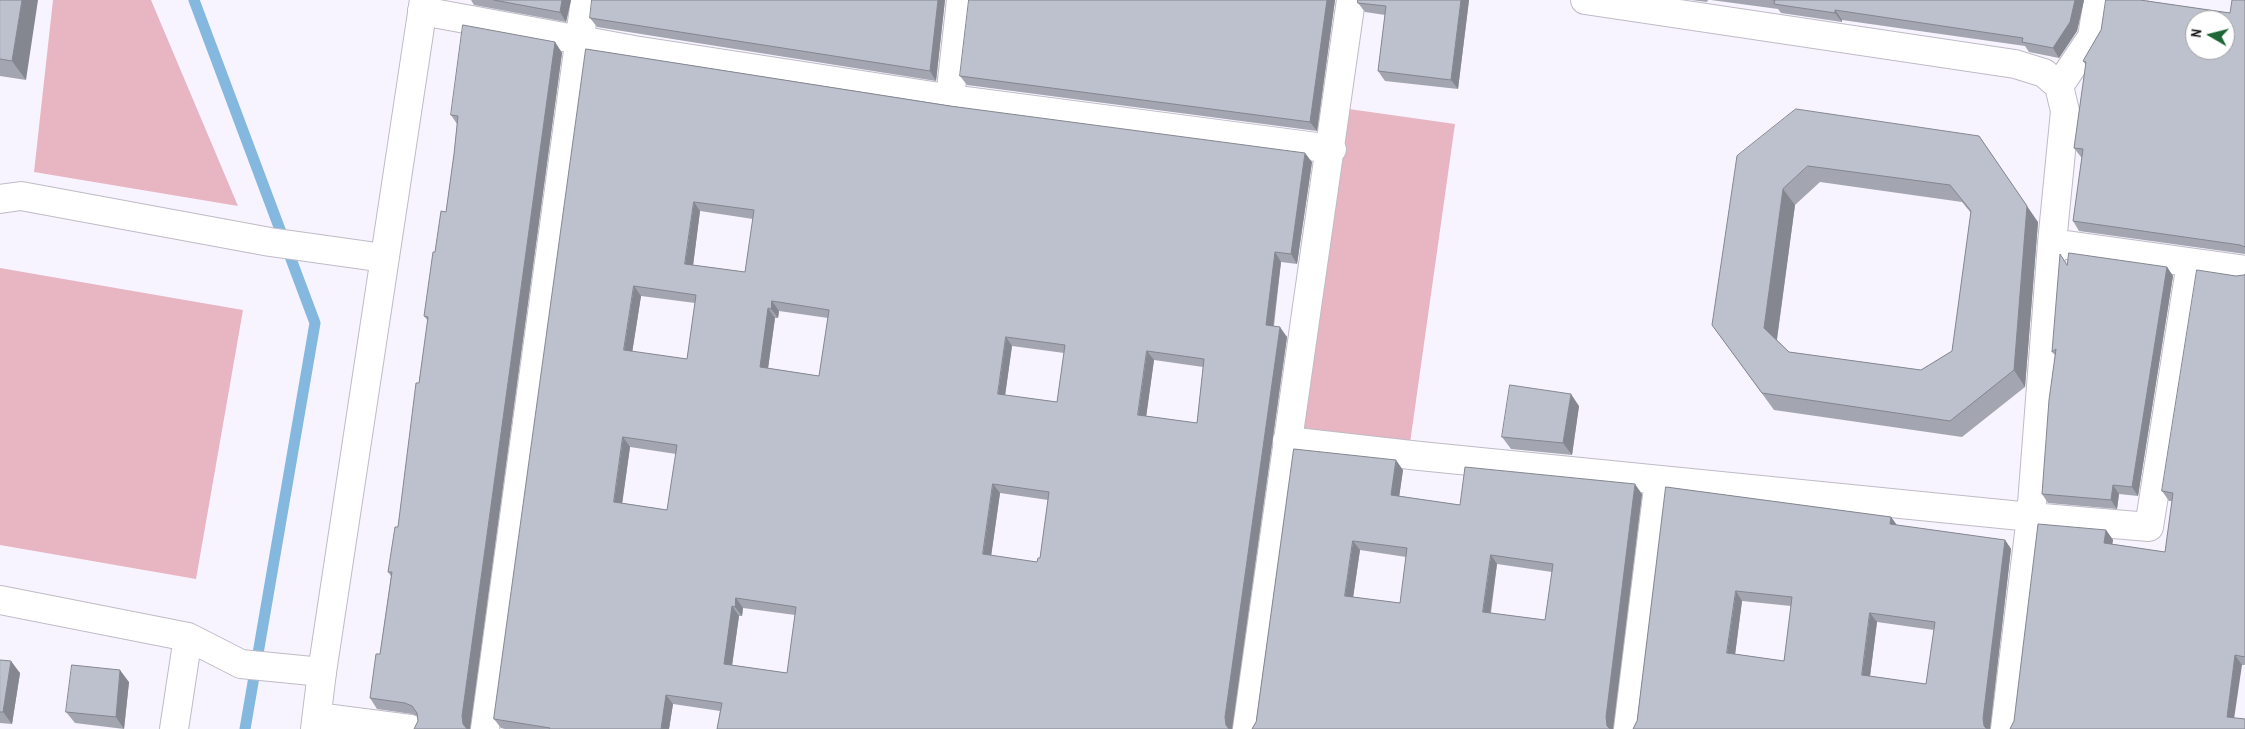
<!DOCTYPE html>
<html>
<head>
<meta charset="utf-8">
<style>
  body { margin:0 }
  #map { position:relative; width:2245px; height:729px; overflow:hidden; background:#f8f4ff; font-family:"Archivo Narrow",sans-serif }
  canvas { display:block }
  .north { position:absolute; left:2185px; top:10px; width:50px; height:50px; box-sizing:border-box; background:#fff; border:1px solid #a1a0a2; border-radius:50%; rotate:278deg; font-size:14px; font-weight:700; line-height:20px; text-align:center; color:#141216 }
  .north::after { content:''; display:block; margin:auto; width:18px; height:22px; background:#1d6734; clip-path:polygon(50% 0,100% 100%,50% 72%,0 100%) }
</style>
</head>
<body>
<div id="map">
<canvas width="2245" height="729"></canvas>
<div class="north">N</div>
</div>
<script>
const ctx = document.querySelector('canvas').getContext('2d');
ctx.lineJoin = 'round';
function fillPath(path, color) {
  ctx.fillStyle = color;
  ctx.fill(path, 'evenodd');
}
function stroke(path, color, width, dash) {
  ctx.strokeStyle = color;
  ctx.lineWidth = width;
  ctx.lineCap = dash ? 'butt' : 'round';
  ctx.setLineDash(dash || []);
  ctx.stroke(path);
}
const green = new Path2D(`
  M53,0H151L238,206L34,172Z
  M1349,109L1455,124L1410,443L1304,428Z
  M0,268L243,310L196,579L0,545Z`);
const stream = new Path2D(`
  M194,0L315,323L245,729`);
const minor = new Path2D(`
  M422,11L634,50L959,100L1332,149
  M2059,86L2092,37L2098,0
  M950,98L961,0
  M0,199L21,196L270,242L384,258
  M2052,243L2245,270
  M1287,441L1420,456L2031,517L2052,243L2065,111L2059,86L2044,73L2015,64L1585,0
  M0,600L188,637L241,664L322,672
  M317,717L410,729
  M174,729L188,637
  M485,729L585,0
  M1247,729C1280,486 1317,243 1351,0
  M1628,729L1659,480
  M2005,729L2031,517L2149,527L2191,263`);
const major = new Path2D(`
  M315,729L322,672L424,0`);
const wall = new Path2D(`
  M0,0L26,80L0,76Z
  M471,0H571L566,22L474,5Z
  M945,0L936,81L597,27L590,18Z
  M1335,0L1317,131L967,85L960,76Z
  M1358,0H1469L1458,89L1385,81L1378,71L1385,15L1365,12L1358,3Z
  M1691,0H1708L1707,2Z
  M1711,0H2084L2077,31L2059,58L2029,52L2025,46L1842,20V22L1781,13L1778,9Z
  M2148,0V1L2230,13L2245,0V254L2079,231L2073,221L2082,157H2081L2074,148L2086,65L2083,61L2101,30Z
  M555,42L562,53L470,727L415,728L418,721L417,716L412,714L377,709L370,698L380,654L391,576L388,572L398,527L419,383L428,321L424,316L435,252L446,212L454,154L457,124L451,115Z
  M586,49L1312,162L1297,264L1281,262L1274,326L1287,337L1232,729H717L720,711L673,704L669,729H505L501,728L494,719ZM700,211L753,219L745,272L693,265ZM641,296L695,303L687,359L632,352ZM779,311L828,318L819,376L768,368L775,318H778ZM1012,346L1064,353L1057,402L1005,395ZM1154,360L1203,367L1197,423L1146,416ZM630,447L676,454L667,510L622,503ZM1000,493L1048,500L1040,558L1037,562L991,556ZM743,608L795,615L787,673L732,665L739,616H742Z
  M1796,109L2038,222L2025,387L1962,437L1774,410L1712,325ZM1820,182L1962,202L1971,213L1952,351L1921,370L1789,352L1777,340L1795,205Z
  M2067,265L2167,267L2173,276L2138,496L2119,494L2117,509L2048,503L2042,494L2055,355L2052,352Z
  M2245,274V665H2242L2011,728L2106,530L2113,540L2112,544L2165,552L2172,501H2169L2162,491L2236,276L2244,275Z
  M1579,406L1572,455L1511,449L1502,437Z
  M1294,449L1403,470L1399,496L1460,505L1642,494L1613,729H1252L1256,722ZM1360,550L1406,557L1400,603L1353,597ZM1497,564L1552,572L1545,620L1491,613Z
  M1666,487L1891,517L1897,525L2005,540L2011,549L1990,729H1633L1637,721ZM1742,601L1791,606L1784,661L1735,654ZM1877,622L1934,630L1926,684L1870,676Z
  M0,660L20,673L12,724L0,723Z
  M129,682L124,729L75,723L66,712Z`);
const shadedWall = new Path2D(`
  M22,0H38L26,80L12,61Z
  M562,0H571L566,22L560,12Z
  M938,0H945L936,81L930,71Z
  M1327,0H1335L1317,131L1310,122Z
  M1461,0H1469L1458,89L1451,80Z
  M2075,0H2084L2077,31L2059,58L2053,48Z
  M1835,10L1842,20V22L1835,13Z
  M555,42L562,53L470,729H467L463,724L462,716Z
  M1979,136L2038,222L2025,387L2014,370Z
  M1305,153L1312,162L1297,264L1291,254Z
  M1783,189L1795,205L1776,345L1764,328Z
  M694,202L700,211L692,274L685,264Z
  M1275,252L1281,262L1272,335L1266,325Z
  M2167,267L2173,276L2138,496L2132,487Z
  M634,286L641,296L631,360L624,350Z
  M772,301L779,311L778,318L771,309Z
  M768,308L775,318L767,376L760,367Z
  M1280,327L1287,337L1232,729H1229L1226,725L1225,717Z
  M1006,337L1012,346L1004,403L998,394Z
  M1147,351L1154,360L1145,425L1138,415Z
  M1571,394L1579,406L1572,455L1563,443Z
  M623,437L630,447L621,512L614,502Z
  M1396,460L1403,470L1398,505L1391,495Z
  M993,484L1000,493L990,564L983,554Z
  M1635,484L1642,494L1613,729H1609L1607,726L1606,717Z
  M2113,485L2119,494L2117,509L2111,500Z
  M1891,517L1898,527L1890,524Z
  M2106,530L2113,540L2111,553L2104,543Z
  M2005,540L2011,549L1990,729H1986L1984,726L1983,718Z
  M1353,541L1360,550L1352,605L1345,596Z
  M1491,555L1497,564L1489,621L1483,612Z
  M1736,591L1742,601L1734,663L1727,653Z
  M736,598L743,608L742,616L735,607Z
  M732,606L739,616L731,673L724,664Z
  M1870,613L1877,622L1869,684L1862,675Z
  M2235,655L2242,665L2233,726L2227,717Z
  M11,661L20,673L12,724L3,712Z
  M120,670L129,682L124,729L116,717Z
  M666,695L673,704L669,729H661Z`);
const building = new Path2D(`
  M0,0H22L12,61L0,59Z
  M494,0H562L560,12Z
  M592,0H938L930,71L590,18Z
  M969,0H1327L1310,122L960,76Z
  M1358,0H1461L1451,80L1378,71L1386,6L1358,3Z
  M1773,0H2075L2070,22L2053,48L2022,42L2023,38L1835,10V13L1774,4L1775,0Z
  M2106,0H2140L2230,13L2232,0H2245V247L2240,245L2073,221L2083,149L2074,148L2086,62L2083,61L2101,30ZM2195,20H2225V50H2195Z
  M463,25L555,42L462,716L463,724L467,729H414L418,721L417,713L412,706L405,703L370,698L376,654H380L392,572H388L395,527H398L416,383H419L428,317L424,316L433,252H435L441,211L446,212L454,154L458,116L451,115Z
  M586,49L950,106L1305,153L1291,254L1275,252L1266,325L1280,327L1225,717L1226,725L1229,729H717L722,703L666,695L661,729H549L550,728L494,719ZM694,202L754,210L745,272L685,264ZM634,286L696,295L687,359L624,350ZM772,301L829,310L819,376L760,367L768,308L771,309ZM1006,337L1065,345L1057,402L998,394ZM1147,351L1204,359L1197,423L1138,415ZM623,437L677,445L667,510L614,502ZM993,484L1049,492L1040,558H1038L1037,562L983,554ZM736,598L796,607L787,673L724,664L732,606L735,607Z
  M1796,109L1979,136L2027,206L2014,370L1950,421L1762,393L1712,325L1737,156ZM1808,166L1950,185L1971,211L1952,351L1921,370L1789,352L1764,328L1783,189Z
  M2069,253L2167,267L2132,487L2113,485L2111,500L2042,494L2049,400L2056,349L2052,352L2060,254L2067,265Z
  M2197,270L2236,276L2244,275L2245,274V657L2235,655L2227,717L2245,719V729H2010L2014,721L2038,524L2106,530L2104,543L2165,552L2173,493L2162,491Z
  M1510,385L1571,394L1563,443L1502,437Z
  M1294,449L1396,460L1391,495L1460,505L1465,467L1635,484L1606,717L1607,726L1610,729H1252L1256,722ZM1353,541L1407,548L1400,603L1345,596ZM1491,555L1553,564L1545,620L1483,612Z
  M1666,487L1891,517L1890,524L2005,540L1983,718L1984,726L1987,729H1633L1637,721ZM1736,591L1792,597L1784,661L1727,653ZM1870,613L1935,622L1926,684L1862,675Z
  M0,660L11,661L3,712H0Z
  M72,665L120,670L116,717L66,712Z`);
fillPath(green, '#e7b6c2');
stroke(stream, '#84b8de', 11);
stroke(minor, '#bfbbc7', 30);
stroke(major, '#bfbbc7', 30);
stroke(minor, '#fff', 28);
stroke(major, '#fff', 28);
fillPath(wall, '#a3a6b0');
fillPath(shadedWall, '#848790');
fillPath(building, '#bdc1cd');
stroke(building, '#848790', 1);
</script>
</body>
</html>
